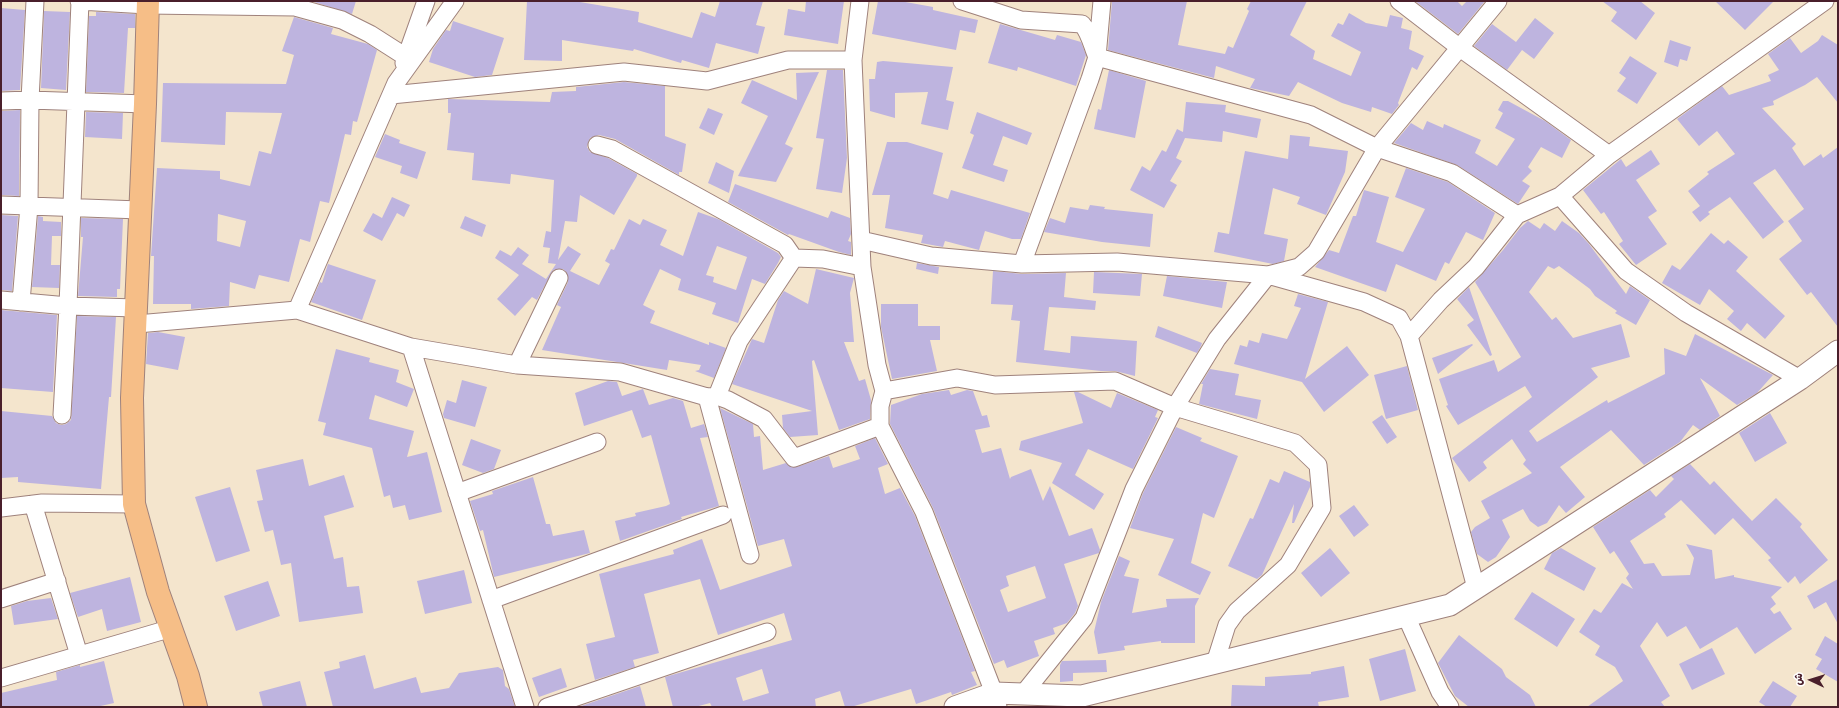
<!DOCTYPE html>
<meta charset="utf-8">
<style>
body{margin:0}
#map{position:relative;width:1839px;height:708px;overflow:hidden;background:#f4e5cd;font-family:"Balsamiq Sans","Playpen Sans Arabic",sans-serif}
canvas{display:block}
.frame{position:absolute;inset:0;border:2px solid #4a1f2b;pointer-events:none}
.north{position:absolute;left:1791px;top:660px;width:40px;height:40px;-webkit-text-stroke:3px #fff;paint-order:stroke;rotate:274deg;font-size:11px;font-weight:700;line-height:16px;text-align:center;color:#4a1f2b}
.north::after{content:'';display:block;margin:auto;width:14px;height:18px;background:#4a1f2b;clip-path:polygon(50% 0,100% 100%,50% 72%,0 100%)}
</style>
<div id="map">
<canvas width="1839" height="708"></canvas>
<div class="frame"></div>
<div class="north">ش</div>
</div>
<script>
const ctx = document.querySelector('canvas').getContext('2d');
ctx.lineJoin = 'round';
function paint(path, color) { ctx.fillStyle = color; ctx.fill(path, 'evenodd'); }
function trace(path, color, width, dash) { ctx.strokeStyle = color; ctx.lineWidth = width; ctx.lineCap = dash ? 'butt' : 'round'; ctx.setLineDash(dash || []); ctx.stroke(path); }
paint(new Path2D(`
 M311,1H356L352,14Z
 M527,1H574L639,12L638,22L692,38L701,12L715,17L720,1H763L756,25L765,27L758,54L716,43L709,68L682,60L681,63L634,49L633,51L562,40V61L524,60Z
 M806,1H844L838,44L784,35L788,9L805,12Z
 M878,1H900L933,7V10L978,20L975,33L960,30L956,50L872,34Z
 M1112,1H1187L1178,45L1225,54L1228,46L1233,48L1249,11L1247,9L1251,1H1307L1290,35L1315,51L1313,59L1351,76L1361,52L1331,36L1338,23L1343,25L1349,13L1366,23L1387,27L1390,15L1403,18L1401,28L1412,31L1409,49L1424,56L1417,70L1412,67L1398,103L1399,105L1392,114L1372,107L1371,112L1342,103L1298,82L1289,96L1250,88L1255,79L1216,66L1214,78L1108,50Z
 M1415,1H1457L1462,6L1467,1H1485L1458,34Z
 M1602,1H1640L1655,13L1636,40L1611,21L1617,12Z
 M1715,1H1774L1745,30Z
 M1,8L25,10L20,90L1,91Z
 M44,11L70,12L66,90L41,88Z
 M96,12L135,14V28H128L124,93L86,92L89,16H96Z
 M294,17L333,28L331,34L368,44L377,50L357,122L353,121L351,135L345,134L329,203L320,201L310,242L300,239L289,282L259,275L255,289L230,282L229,306L191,309V304H153L154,256H151L157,168L220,171V179L250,186L259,151L271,154L282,113L226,112L225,145L161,142L163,83L286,84L294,55L282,51ZM218,214L246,221L240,247L217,241Z
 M1535,18L1554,33L1534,59L1522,50L1507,70L1474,46L1492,24L1516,42Z
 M453,21L504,38L492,75L475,77L429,62L433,49L446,30L450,31Z
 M1000,24L1055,40L1057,35L1081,42L1086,55L1076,86L1018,67L1017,71L988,63Z
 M1822,35L1838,45V103L1817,77L1805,85L1773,101L1774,105L1762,108L1796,144L1792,148L1804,166L1821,154L1823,158L1838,147V327L1811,292L1807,295L1779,259L1802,241L1788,221L1804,209L1775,169L1753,183L1784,222L1763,239L1730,197L1708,212L1710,214L1700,222L1692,212L1700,206L1688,191L1709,174L1707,172L1735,154L1717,131L1699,146L1677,119L1722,86L1729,95L1771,81L1768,75L1779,70L1768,54L1790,38L1801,53L1818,41Z
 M1670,40L1691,47L1687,61L1680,59L1678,67L1664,62Z
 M1630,56L1657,73L1637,104L1617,91L1626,78L1619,73Z
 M883,61L953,67L946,100L954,102L948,130L921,124L928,92L895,93V118L870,111L869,79H875L877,62Z
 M827,70H843L847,158L842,193L816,189L824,139L816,138Z
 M1109,70L1146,81L1135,138L1094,129L1098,109L1101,110Z
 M819,72L785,144L793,148L776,182L738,176L768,116L741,103L752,80L797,100L796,73Z
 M624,82L665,86V136L686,144L682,172H679V175L615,139L599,135L590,138L587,147L590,152L608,158L637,174V176L614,215L580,195L577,222L565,221L558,260L568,246L581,254L570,271L599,285L610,264L605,261L611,249L614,250L629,219L640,225L643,219L667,230L660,245L683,256L698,212L718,219L778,253L781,257L778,263L765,284L752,279L738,323L712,314L716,303L678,290L681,279L660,269L643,305L655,311L650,323L709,345V342L726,348L714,378L695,371L699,370L701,365L669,360L667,370L542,350L561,307L557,305L568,282L567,273L563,269L553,270L537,300L532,297L515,316L497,299L519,275L495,258L500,250L511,256L518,247L529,255L522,264L546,279L556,264L548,263L550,248L543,247L546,231L551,232L554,180L511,174L510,184L472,180L474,153L447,150L451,113H448V99L550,102L552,92L576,91V87ZM717,246L747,257L736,290L713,282L714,277L706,275Z
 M1503,101H1508L1545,121L1571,140L1562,158L1541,147L1528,167L1532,171L1522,181L1530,186L1518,204L1457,165L1394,143L1411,123L1423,130L1427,121L1443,128L1444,124L1481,140L1475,153L1497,166L1515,139L1495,128L1503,113L1498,110Z
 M1186,102L1226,105L1225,112L1261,119L1257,138L1223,131L1222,142L1185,138L1176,158L1182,161L1170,181L1177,185L1164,208L1130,190L1142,166L1150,171L1162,150L1166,152L1177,129L1183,132Z
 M708,108L723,114L714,135L699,128Z
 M20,110L19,196L1,195V111Z
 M86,112L123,113L122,139L85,137Z
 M977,112L1032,133L1027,145L1003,136L993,165L1008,170L1004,182L962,168L974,135L970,133Z
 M385,134L400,140L399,143L426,152L417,179L400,173L402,166L375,157Z
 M1290,135L1310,137L1309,146L1348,151L1345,172L1326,215L1297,204L1300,197L1273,188L1264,234L1288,239L1284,261L1273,264L1214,252L1218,232L1229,234L1245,151L1288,159Z
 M887,142H907L943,153L933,194L948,199L951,190L1030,213L1021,239H1012L985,231L979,250L945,241L943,247L921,243L923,235L885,228L890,195H872Z
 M1651,150L1660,164L1636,180L1657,211L1648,217L1667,244L1636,265L1619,244L1623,241L1604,212L1601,214L1583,190L1621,159L1626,167Z
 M716,162L734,171L729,193L708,183Z
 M1406,168L1448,182L1495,213L1483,240L1466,232L1449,264L1445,262L1436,281L1396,264L1386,292L1315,267L1329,250L1339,253L1353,216H1356L1364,190L1389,197L1376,242L1403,252L1425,209L1395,197Z
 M735,184L828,218L831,211L850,218L851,234L848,241L851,242V255L839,252L789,234L788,235L728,202Z
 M392,197L410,205L404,217L397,213L382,241L363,231L373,213L382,218Z
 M1090,205L1105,207L1104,209L1153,214L1150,247L1102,242L1044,232L1050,218L1065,223L1070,207L1088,210Z
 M1,215L18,216L12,291L1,290Z
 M38,216L43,217V221L61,222V236H52L51,265H60L59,288L32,287Z
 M465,216L486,225L482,237L460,228Z
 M81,218L123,219L120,289H117V297L78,296L83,237H81Z
 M1528,221L1540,229L1544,223L1555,231L1562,221L1579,233L1589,244L1626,294L1630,286L1650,300L1636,325L1615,313L1617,311L1595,296L1590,289L1559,266L1554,269L1548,266L1529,292L1552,320L1556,317L1573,338L1621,324L1630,357L1591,368L1598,377L1529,431L1537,442L1607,400L1608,403L1665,374L1664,348L1686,356L1695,334L1773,375L1757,393L1737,405L1700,378L1720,416L1700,430L1693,425L1680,442L1644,465L1611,430L1560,467L1585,497L1566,513L1559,505L1547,523L1538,527L1530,521L1523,509L1502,520L1510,537L1496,557L1488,562L1477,554L1471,532L1475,527L1490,518L1481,501L1532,473L1523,464L1526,460L1512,439L1483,462L1487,468L1469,482L1452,458L1532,397L1525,386L1458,425L1446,406L1448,405L1439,379L1494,360L1498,372L1521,357L1475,282L1503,250L1520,228Z
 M1711,233L1724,244L1728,240L1748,257L1736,271L1785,316L1765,339L1747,323L1741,331L1727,319L1734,311L1709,289L1700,305L1662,283L1672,265L1680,270Z
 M917,263L939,267L938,274L916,269Z
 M328,264L376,280L362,320L311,302L320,282L322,283Z
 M816,269L854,278L850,293L854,342H844L859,381L865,379L871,400L870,419L839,430L814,360L812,361L818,435L790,437L783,428L782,415L812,411L732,384L752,339L764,343L778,300L784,291L808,304Z
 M993,271L1022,274L1066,273L1064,297L1096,301L1095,310L1049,307L1044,350L1070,353L1071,336L1137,341L1135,376L1115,371H1101L1016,362L1020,321L1011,320L1013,305L991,304Z
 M1094,272L1142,274L1140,296L1093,293Z
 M1167,276L1227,282L1222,308L1163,296Z
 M1469,287L1492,355L1490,356L1467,325L1474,320L1457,299Z
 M1298,294L1328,302L1305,379L1347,346L1369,375L1324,412L1302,382L1234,364L1240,345L1247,347L1249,340L1259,343L1262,333L1287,339L1301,308L1294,306Z
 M881,304H918V326H940V340H930L937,371L892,379L881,327Z
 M1,310L57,315L53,392L1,388Z
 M77,316L116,317L111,397H109L101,489L18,482V477L1,478V411L52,416L56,423L61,425L66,424L71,420Z
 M1158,326L1202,343L1201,346L1197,353L1155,337Z
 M158,332L185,337L178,370L146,364L148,333Z
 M1472,344L1473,345L1438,374L1432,358Z
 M336,349L370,358L369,362L399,370L396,382L414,389L407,407L375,395L369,419L414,431L407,457L427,452L442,512L409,520L405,505L393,508L390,495L384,497L372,448L323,435L326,423L318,421Z
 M1407,366L1418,410L1386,419L1374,375Z
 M1210,369L1239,374L1235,395L1261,400L1257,419L1199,404L1203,384H1201Z
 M462,380L487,387L475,427L444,418L443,414L447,400L456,403Z
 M608,381L617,382L622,396L643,389L649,405L673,398L683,401L691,428L704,424L708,437L700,438L719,506L681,517L682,519L620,541L615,521L636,516L635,513L666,506L670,504L651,435L642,438L632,410L584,426L575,393Z
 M949,390L951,395L967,390L973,391L982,416L987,415L990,427L975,430L982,453L1001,448L1010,479L1011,477L1031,469L1043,501L1050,486L1069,536L1092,528L1100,550L1099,553L1064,564L1078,606L1075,613L1067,623L1053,628L1055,634L1034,641L1039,656L1007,668L1004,660L994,664L933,508L890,424L891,405L922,394ZM1035,566L1046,598L1008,612L1000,590L1009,586L1006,576Z
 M1074,392H1078L1111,408L1117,393L1158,410L1155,417L1158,418L1133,469L1088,449L1075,475L1104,494L1094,510L1052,483L1062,463L1019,450L1021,441L1083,423Z
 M720,408L753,424L754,437L760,436L763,470L786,463L791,467H797L829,456L833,468L860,459L855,446L875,438L888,464L878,468L885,494L900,488L915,516L975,671L971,672L977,685L952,695L951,692L916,704L911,689L851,707H845L840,691L815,699L816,707H712L710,703L695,707H673L665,677L792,640L784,613L718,635L700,579L644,594L659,653L633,660L635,667L595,680L586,644L615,637L599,574L674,554L673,550L702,539L720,590L792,566L784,539L758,546ZM762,669L769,693L743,701L736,678Z
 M1770,413L1787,443L1755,462L1739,433Z
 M1382,415L1397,437L1387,444L1372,422Z
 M1176,427L1202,438L1200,441L1238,456L1214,518L1203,513L1191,563L1211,572L1200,595L1158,575L1174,539L1130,528L1143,493Z
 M471,439L501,450L494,469L483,473L462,465Z
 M303,459L309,486L344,475L354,507L324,516L334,559L343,557L347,587L359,586L363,613L299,622L291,563L281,565L273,530L265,532L257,501L263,500L256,470Z
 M1690,464L1710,485L1714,481L1752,521L1776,498L1802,524L1800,527L1828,560L1800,584L1795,576L1788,583L1768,560L1771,558L1733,518L1715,535L1681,500L1664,514L1666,517L1630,541L1644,564L1654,563L1662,576L1690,575L1694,558L1686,544L1712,550L1715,579L1734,575V577L1782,587L1771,597L1776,604L1770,609L1774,614L1780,611L1792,629L1755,654L1737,627L1700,649L1686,626L1667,637L1657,622L1640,646L1670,696L1661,702L1665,707H1587L1623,681L1615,667L1595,655L1600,646L1579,632L1594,609L1601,613L1622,583L1633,589L1626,578L1629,574L1614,551L1610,554L1593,527L1650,490L1656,497L1674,479L1671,476Z
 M1284,471L1310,482V487L1294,523H1292L1294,504L1262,575L1257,579L1228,566L1250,518L1253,519L1270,479L1279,483Z
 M533,477L546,524H550L553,536L584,530L590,553L494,577L483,530L480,531L470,501L493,494L492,491Z
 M230,487L250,551L216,562L195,497Z
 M1354,505L1369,525L1354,537L1339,516Z
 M1330,548L1350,573L1321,597L1301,573Z
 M1561,548L1596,568L1584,591L1544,569L1552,553Z
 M1119,556L1130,561L1124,576L1139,579L1132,613L1167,607L1166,599L1199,598L1195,606V643H1161V641L1124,646L1125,650L1098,654L1094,632L1101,602Z
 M464,570L472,603L425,614L417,581Z
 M130,577L141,622L107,631L102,609L78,617L70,593Z
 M1838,579V624L1826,602L1814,609L1807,596Z
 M268,581L280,616L236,631L224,596Z
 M1532,592L1575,619L1557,647L1514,619Z
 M51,598L58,619L14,625L11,606L27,601Z
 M1459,635L1502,669L1506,677L1530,695L1536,707H1469L1455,696L1438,663Z
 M1825,636L1838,644V682L1816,669L1822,659L1815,655Z
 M1712,648L1725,674L1692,690L1679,664Z
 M1405,649L1416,691L1380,701L1369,659Z
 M365,655L374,689L416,677L421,693L449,688L459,673L498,667L503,670L505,686L509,689L515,707H333L324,672L340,668L339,662Z
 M1106,660L1107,672L1073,673V681L1060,682V665L1062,661Z
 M104,661L114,703L96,707H1V693L57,680L56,672L80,665V667Z
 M1344,666L1349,697L1318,702L1319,707H1231L1232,685L1265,686V677L1311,674V672Z
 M561,668L567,687L539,697L532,678Z
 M300,681L307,707H263L259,692Z
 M1773,681L1797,696L1790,707H1767L1759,702Z
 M640,686L646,707H578Z`), '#beb4df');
const minor = new Path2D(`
 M79,1L147,5L295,7L342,20L370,34L406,57
 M860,1L853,60L862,267L877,365L884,391L880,406V426L924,512L994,693L998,707
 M962,1L1021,20L1082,24C1090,33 1092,46 1097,57L1311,115L1377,148L1452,173L1517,215
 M1399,1L1460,48L1609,155
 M404,63L426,1
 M391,95L624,72L707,81L788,60H853
 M1,101L30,100L145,104
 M597,145L612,149L785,245L794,258
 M1560,196L1626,271L1686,313L1800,379
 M1,205L140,210
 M861,240L931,256L1022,264L1117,262L1268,275L1364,302L1399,318L1409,336L1476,588
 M1022,264L1090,79L1097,57L1102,1
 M1,300L68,306L136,308
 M21,302L29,206L30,100L35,1
 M297,310L411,347L525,707
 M137,324L297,310L396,83L455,1
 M1409,336L1441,300L1476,267L1517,215L1560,196L1609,155L1825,1
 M411,347L517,365L620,372L707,397L717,396L728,400L764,419L794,458L880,426
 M517,365L559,278
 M884,391L957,378L995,385L1115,381L1175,407L1295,443L1318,465L1322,508L1288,565L1237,611L1227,625L1215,663
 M717,396L739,341L794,258L823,259L862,267
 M707,397L750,555
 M62,415L68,306L80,1
 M457,493L597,442
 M33,504L79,655
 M1,508L42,503L134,504
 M1,599L57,581
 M491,600L723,515
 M1406,616L1440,692L1450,707
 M1,678L172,628
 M1023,694L1084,618L1134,489L1175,407L1217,339L1268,275L1299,267L1316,252L1377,148L1498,1
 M547,707L767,632`);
const tertiary = new Path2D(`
 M955,707L994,693L1082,696L1450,605L1800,379L1838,351`);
const primary = new Path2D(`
 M148,1L145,104L132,398L134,504L158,592L188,676L196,707`);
trace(minor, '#9f827c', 19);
trace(tertiary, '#9f827c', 23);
trace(primary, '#9f827c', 24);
trace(minor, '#fff', 17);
trace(tertiary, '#fff', 21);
trace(primary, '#f6be87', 22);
</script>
